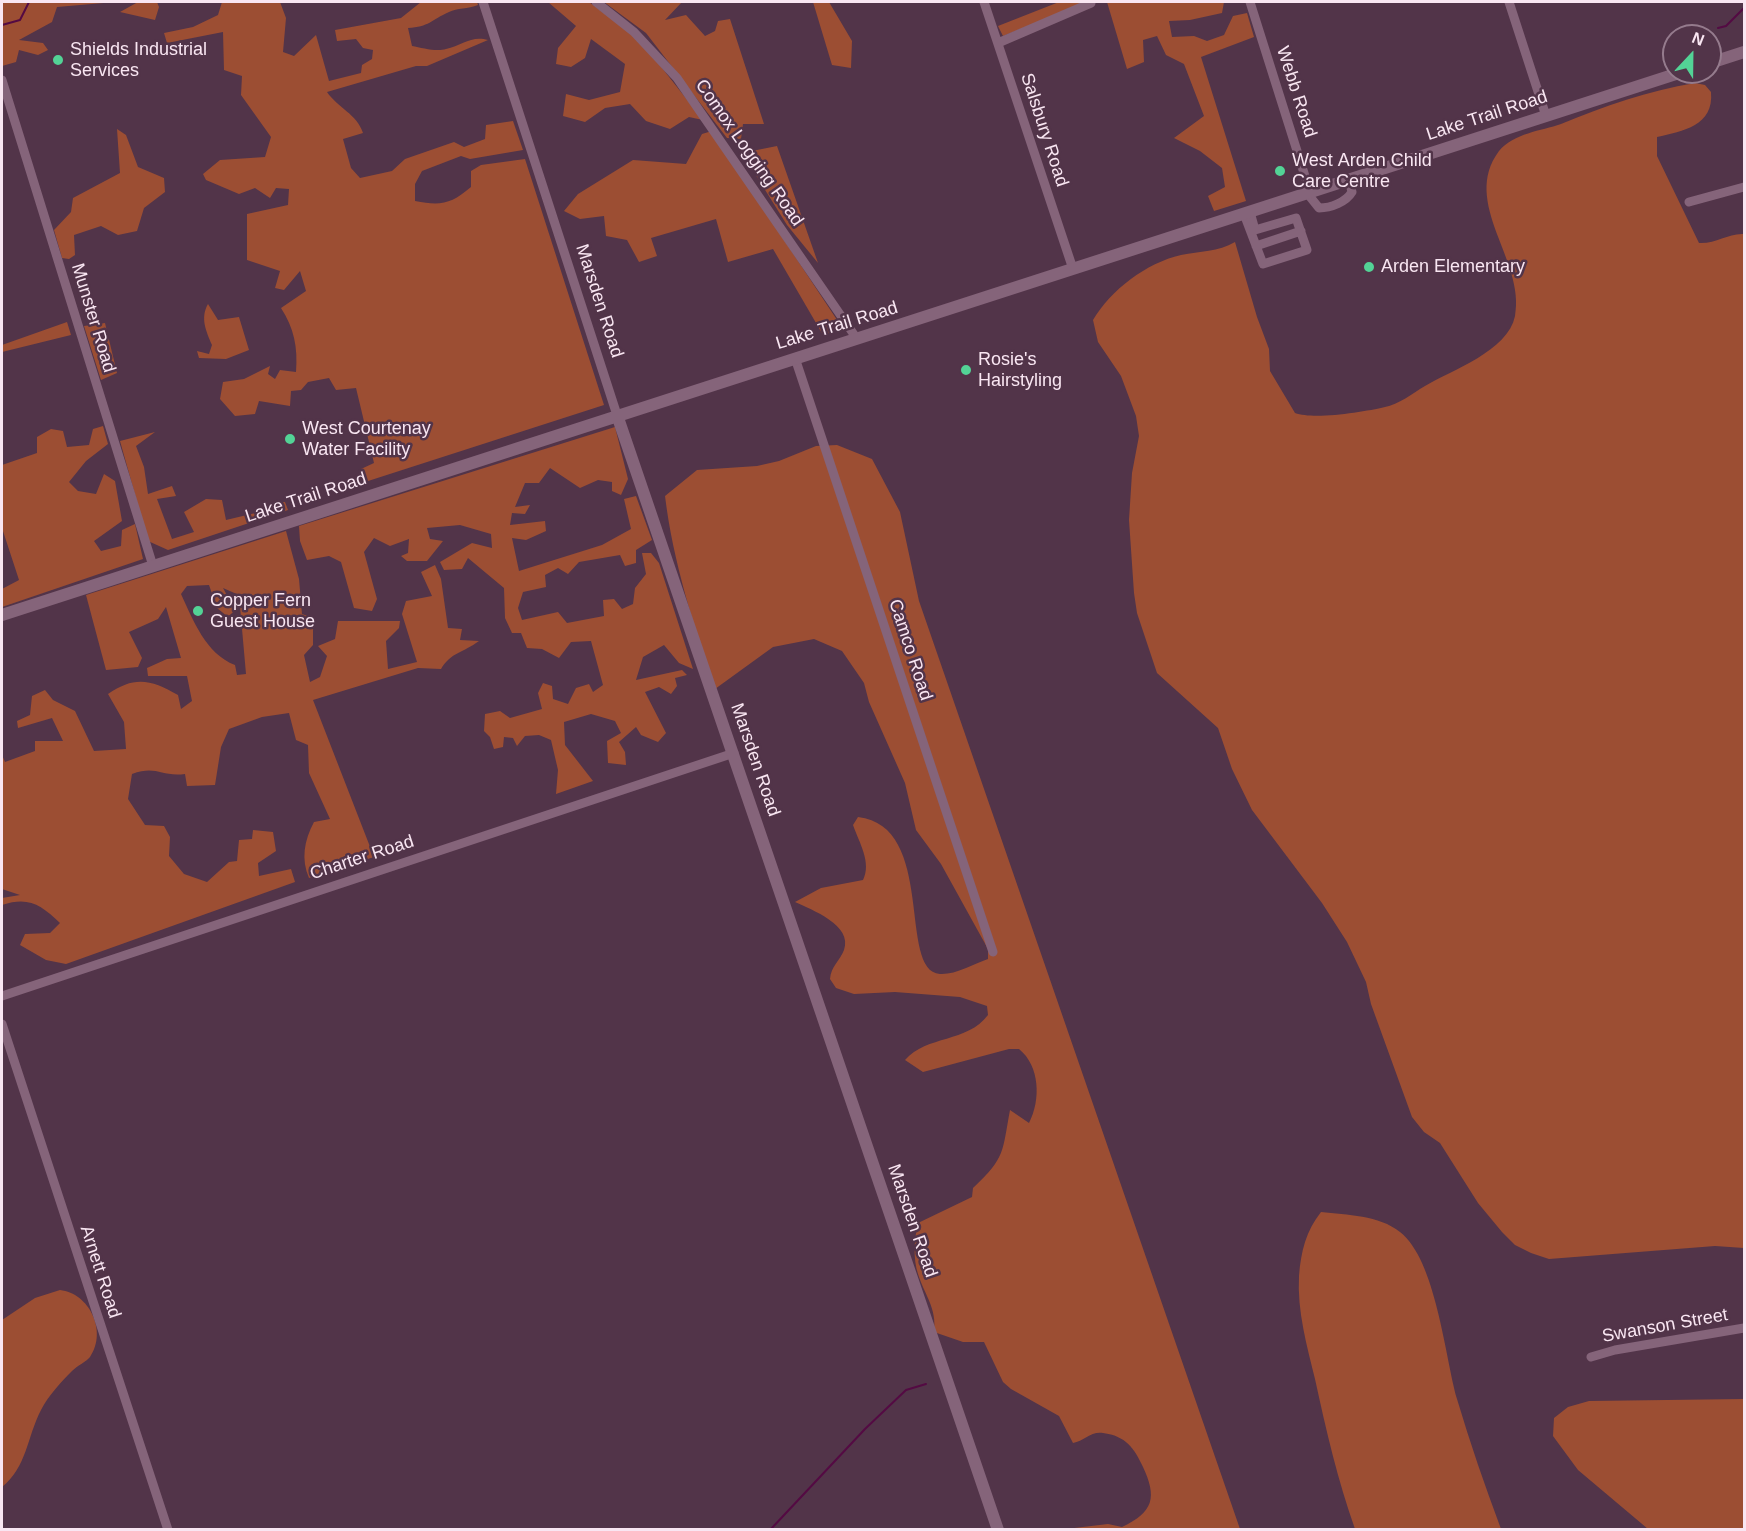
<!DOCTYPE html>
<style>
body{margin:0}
#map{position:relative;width:1746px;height:1531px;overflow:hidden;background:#523449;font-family:Arial,sans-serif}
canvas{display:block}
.frame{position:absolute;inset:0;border:3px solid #f9e6f2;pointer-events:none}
.north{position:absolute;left:1662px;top:24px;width:60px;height:60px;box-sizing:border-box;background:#523449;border:2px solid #957b8d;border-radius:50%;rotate:22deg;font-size:16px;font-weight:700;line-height:24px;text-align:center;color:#f9e6f2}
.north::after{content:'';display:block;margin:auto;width:21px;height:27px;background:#53d396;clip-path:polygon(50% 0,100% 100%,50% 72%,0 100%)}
</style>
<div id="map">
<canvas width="1746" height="1531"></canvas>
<div class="frame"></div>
<div class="north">N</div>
</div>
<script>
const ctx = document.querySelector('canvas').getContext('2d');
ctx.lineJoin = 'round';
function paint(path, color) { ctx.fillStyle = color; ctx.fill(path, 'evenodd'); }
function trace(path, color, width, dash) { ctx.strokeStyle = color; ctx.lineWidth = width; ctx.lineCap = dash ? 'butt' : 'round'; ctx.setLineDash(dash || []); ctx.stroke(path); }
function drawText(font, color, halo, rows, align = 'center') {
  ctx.font = font + ' Arial,sans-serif'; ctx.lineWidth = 5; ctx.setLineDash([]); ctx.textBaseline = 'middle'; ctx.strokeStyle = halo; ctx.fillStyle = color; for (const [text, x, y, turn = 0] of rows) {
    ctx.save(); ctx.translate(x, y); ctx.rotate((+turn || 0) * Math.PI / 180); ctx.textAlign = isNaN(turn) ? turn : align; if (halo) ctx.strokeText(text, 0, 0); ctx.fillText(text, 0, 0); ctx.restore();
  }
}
paint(new Path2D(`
 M2,2H115L57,7L52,22L19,40L43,43L48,50L38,55L19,50L16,62L2,66Z
 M138,2H157L159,7L155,20L120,12Z
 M222,2H280L286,18L283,52L294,56L316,35L329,81L361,73L362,65L372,59L373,50L363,48L356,39L337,41L335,30L401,18L421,2H477L478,5C468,9 457,8 449,12C431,20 429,27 408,28L412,46C422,48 437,52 446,49C462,45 472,35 488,40L427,66H416L327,92C338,108 357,114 363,133L343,139L351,168L360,178L392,171L405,159L454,142L464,147L485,139L486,125L513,121L523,150L470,159L461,156L422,171L415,184V201C441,206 451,204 471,187V171L481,165L525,159L604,405L365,482L361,469L374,463L356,388L336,390L329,378L308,382L301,390L291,391L290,406L259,401L255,414L235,416L220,399L223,382L244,379L270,366L268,374L275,379L280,370L296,372C298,347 294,328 281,308L306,291L300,271L284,290L275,288L280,271L247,260V214L288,205L289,189L276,188L270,198L255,188L239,194L206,180L203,174L220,160L265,157L271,137L241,95L242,76L224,70L223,32L167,43L164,33L193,27L218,15Z
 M548,2H589L640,40L703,120L689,117L670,129L646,121L630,104L605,108L585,122L563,116L566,94L589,100L620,92L625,64L591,39L585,58L571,67L556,64L558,48L576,26Z
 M604,2H692H682L665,20L686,15L705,36L715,31L718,21L730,19L764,124H743L741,139L727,138L646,33Z
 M813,2H829L852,41L851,68L832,65Z
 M1059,2H1089L1003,36L998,26Z
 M1107,2H1224L1222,13L1190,20L1169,21L1172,37L1194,36L1207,41L1224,35L1233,16L1247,13L1254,37L1201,57L1246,201L1214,211L1208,196L1225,187L1222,168L1200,151L1174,138L1204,116L1184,64L1166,55L1157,36L1143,40L1144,62L1127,69Z
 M1695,83L1705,85L1711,92C1714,126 1683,131 1657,137V156L1699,243C1716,244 1728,233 1744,234V1248L1715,1246L1549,1259L1531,1253L1515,1245L1502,1232L1478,1203L1440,1143L1424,1132L1412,1117L1371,1004L1366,982L1347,942L1322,903L1252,810L1232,769L1218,728L1157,673L1137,613L1134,593L1129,520L1132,473L1139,436L1136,416L1121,376L1098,342L1093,320C1111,290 1146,263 1181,255C1200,251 1218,252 1235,242L1257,317L1269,349L1270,371L1295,413C1314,420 1364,412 1385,407C1398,405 1413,393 1425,386C1452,370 1508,351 1515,316C1526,261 1460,203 1499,151C1514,133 1541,131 1561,124C1604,106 1648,91 1695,83Z
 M117,129L126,135L138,167L164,178L165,192L144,208L137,231L118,235L101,226L74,235L75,255L69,259L62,258L54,230L71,212L73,198L120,173Z
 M712,131L843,329L823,335L773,249L728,262L716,219L651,238L657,256L639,262L627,240L606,236L604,216L580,219L564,211L578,194L633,160L686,164L702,134Z
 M777,146L818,263L787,225L742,153Z
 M208,304L218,320L239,317L249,350L226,359L199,358L197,351L209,354L212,345C206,331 200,318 208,304Z
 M67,322L71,335L2,352V345Z
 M105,323L117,373L101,380L84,326Z
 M103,426L108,444L86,461L69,482L78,491L96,494L104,474L115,481L122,521L94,541L101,551L121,546L122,530L135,524L143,559L2,607V589L19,580L2,528V465L37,453V437L51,429L63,431L67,447L89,445L93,429Z
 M615,427L628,479L621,495L612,491V482L598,480L580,488L550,468L539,483H525L515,507L530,505L525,514L512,513L510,525L545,521L546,531L526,540L512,538L519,571L602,545L631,529L624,499L636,496L652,540L636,550V563L625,566L620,555L579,562L568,574L558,568L545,575L546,587L523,592L518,608L522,620L558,612L567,623L604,616L603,600L614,599L622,609L633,604L635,588L646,574L642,553H651L659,563L693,669L679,663L664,645L643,657L636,680L682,670L687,675L675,678L677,686L671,694L659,687L645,692L666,733L658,742L641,735L636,727L619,742L625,752L626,765L608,763L607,741L621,733L615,721L591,714L564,722L565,745L593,781L556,794L558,770L551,740L539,735L525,736L517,746L513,738L504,737L503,747L494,749L490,737L484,731L485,714L500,711L510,718L542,709L538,693L543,683L552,686L553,699L568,704L576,688L589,684L593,692L603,685L591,641L571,642L559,658L542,649L527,648L521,633H512L505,618L504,588L468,558L462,569L444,570L440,562L472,543L492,548L491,534L460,525L427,528L430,539L443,541L427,561H407L401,556L408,553L409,539L390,546L374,538L364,552L377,599L372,611L354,608L341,562L329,556L307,560L300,541L299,526Z
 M155,432L136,446L144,467L148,494L172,486L176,496L157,499L172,539L194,532L184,512L206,499L222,500L226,520L268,510L272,503L285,502L288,510L168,550L148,541L120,441Z
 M837,445L872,459L900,512L919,601L1240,1529H1066L1108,1524L1122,1527C1154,1512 1157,1497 1143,1467C1134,1448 1126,1436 1103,1433C1091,1431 1084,1441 1073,1443L1059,1416L1011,1389L1003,1382L984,1342H963L934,1332C937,1308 925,1296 918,1274C913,1258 914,1240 918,1223L972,1197L973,1188C1006,1157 1002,1152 1010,1110L1029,1123C1041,1100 1040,1066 1019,1049H1009L923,1072L905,1060C927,1035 967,1043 988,1015L987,1006L960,997L895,992L854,994L836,988L830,979C831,966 840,961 844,950C853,925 812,910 795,902L821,888L863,880C872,863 859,842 853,825L858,817C937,826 897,971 940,974C955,975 974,964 988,959V949L941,864L916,830L905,783L869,702L864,683L842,651L814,639L773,647L715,689C694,626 673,562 665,496L697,470L757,466L779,461L816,446Z
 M286,531L299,579L302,614L313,618V645L304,655L310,682L320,677L327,656L318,646L335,639L338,621H400L399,628L386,641L388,669L417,662L402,614L406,601L432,596L421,572L435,565L441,579L448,628L462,629L460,640L479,641C463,653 451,652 441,669L418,668L313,700L374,857L309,878C301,859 304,841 314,822L330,819L309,773L308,745L296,740L289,713L262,717L229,729L221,747L215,785L187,786L185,774C160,777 157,765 132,774L128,799L145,825L164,826L170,837L169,856L184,874L207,882L229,862L237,861L239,840L252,839L253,830L273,832L276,851L258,863L259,876L291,869L295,882L66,964L46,960L20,945L25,934L50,933L60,923C41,905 29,896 2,905V898L20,895L2,889V755L5,762L35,751V741H63L52,718L18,728L17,721L30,715L32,696L45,690L53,700L75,711L94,751L126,749L124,722L108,694C135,675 152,680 178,695L181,709L192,701L187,676H148L147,668L167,659L181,658L166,607L158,619L129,632L142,658L138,667L106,670L86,595ZM209,585L217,608L228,617L235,610L223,588L239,595L246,674L237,675L235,665C206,654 193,620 181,594L187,586Z
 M1321,1212C1347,1215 1379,1215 1400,1232C1436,1260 1445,1356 1457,1399C1470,1443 1485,1486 1501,1529H1355C1338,1481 1326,1430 1315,1379C1307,1346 1297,1311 1299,1276C1301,1251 1306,1231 1321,1212Z
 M60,1290C89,1293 108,1331 90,1357C86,1362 78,1365 72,1371C61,1382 48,1396 41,1410C27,1437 27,1467 2,1487V1320L35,1298Z
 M1744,1399V1529H1648L1578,1470L1553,1436L1554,1418L1568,1407L1589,1401Z`), '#9c4e33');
trace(new Path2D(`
 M2,25L20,20L29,2
 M1718,28L1726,26L1744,8
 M770,1530L865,1429L906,1390L926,1384`), '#540a43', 2);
trace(new Path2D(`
 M483,2L617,415
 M596,2L634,32L677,78L857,339
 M984,2L1073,269
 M1250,2L1310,192
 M1509,2L1546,116
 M998,43L1091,3
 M2,80L153,566
 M1307,193L1319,208C1331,208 1346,202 1352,192L1349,180
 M1689,202L1744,187
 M1244,214L1263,264L1307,250L1296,218L1255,230L1250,212
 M1256,246L1301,231
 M795,358L993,952
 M2,996L734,753
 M2,1024L168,1530
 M1591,1357L1615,1350L1744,1328`), '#85647a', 9);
trace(new Path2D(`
 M1710,63L1744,52
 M617,415L998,1530
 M2,615L1682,72`), '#85647a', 12);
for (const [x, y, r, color] of [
 [58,60,6,"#53d396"],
 [1280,171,6,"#53d396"],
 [1369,267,6,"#53d396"],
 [966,370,6,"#53d396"],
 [290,439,6,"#53d396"],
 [198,611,6,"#53d396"]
]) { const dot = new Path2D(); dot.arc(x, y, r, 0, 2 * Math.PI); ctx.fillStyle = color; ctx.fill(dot); trace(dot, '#523449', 2); }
drawText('18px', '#f9e6f2', '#523449', [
 ["Shields Industrial",70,50],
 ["Services",70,71],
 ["West Arden Child",1292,161],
 ["Care Centre",1292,182],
 ["Arden Elementary",1381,267],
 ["Rosie's",978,360],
 ["Hairstyling",978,381],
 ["West Courtenay",302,429],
 ["Water Facility",302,450],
 ["Copper Fern",210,601],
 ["Guest House",210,622]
], 'left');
drawText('18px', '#f9e6f2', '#523449', [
 ["Webb Road",1296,92,72],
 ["Lake Trail Road",1487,116,-18],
 ["Salsbury Road",1044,130,72],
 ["Comox Logging Road",749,153,55],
 ["Marsden Road",599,301,72],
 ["Munster Road",93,318,73],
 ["Lake Trail Road",837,326,-17],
 ["Lake Trail Road",306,498,-18],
 ["Camco Road",910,650,72],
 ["Marsden Road",755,760,71],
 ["Charter Road",362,858,-18],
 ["Marsden Road",912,1221,71],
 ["Arnett Road",100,1272,72],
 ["Swanson Street",1665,1326,-10]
]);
</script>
